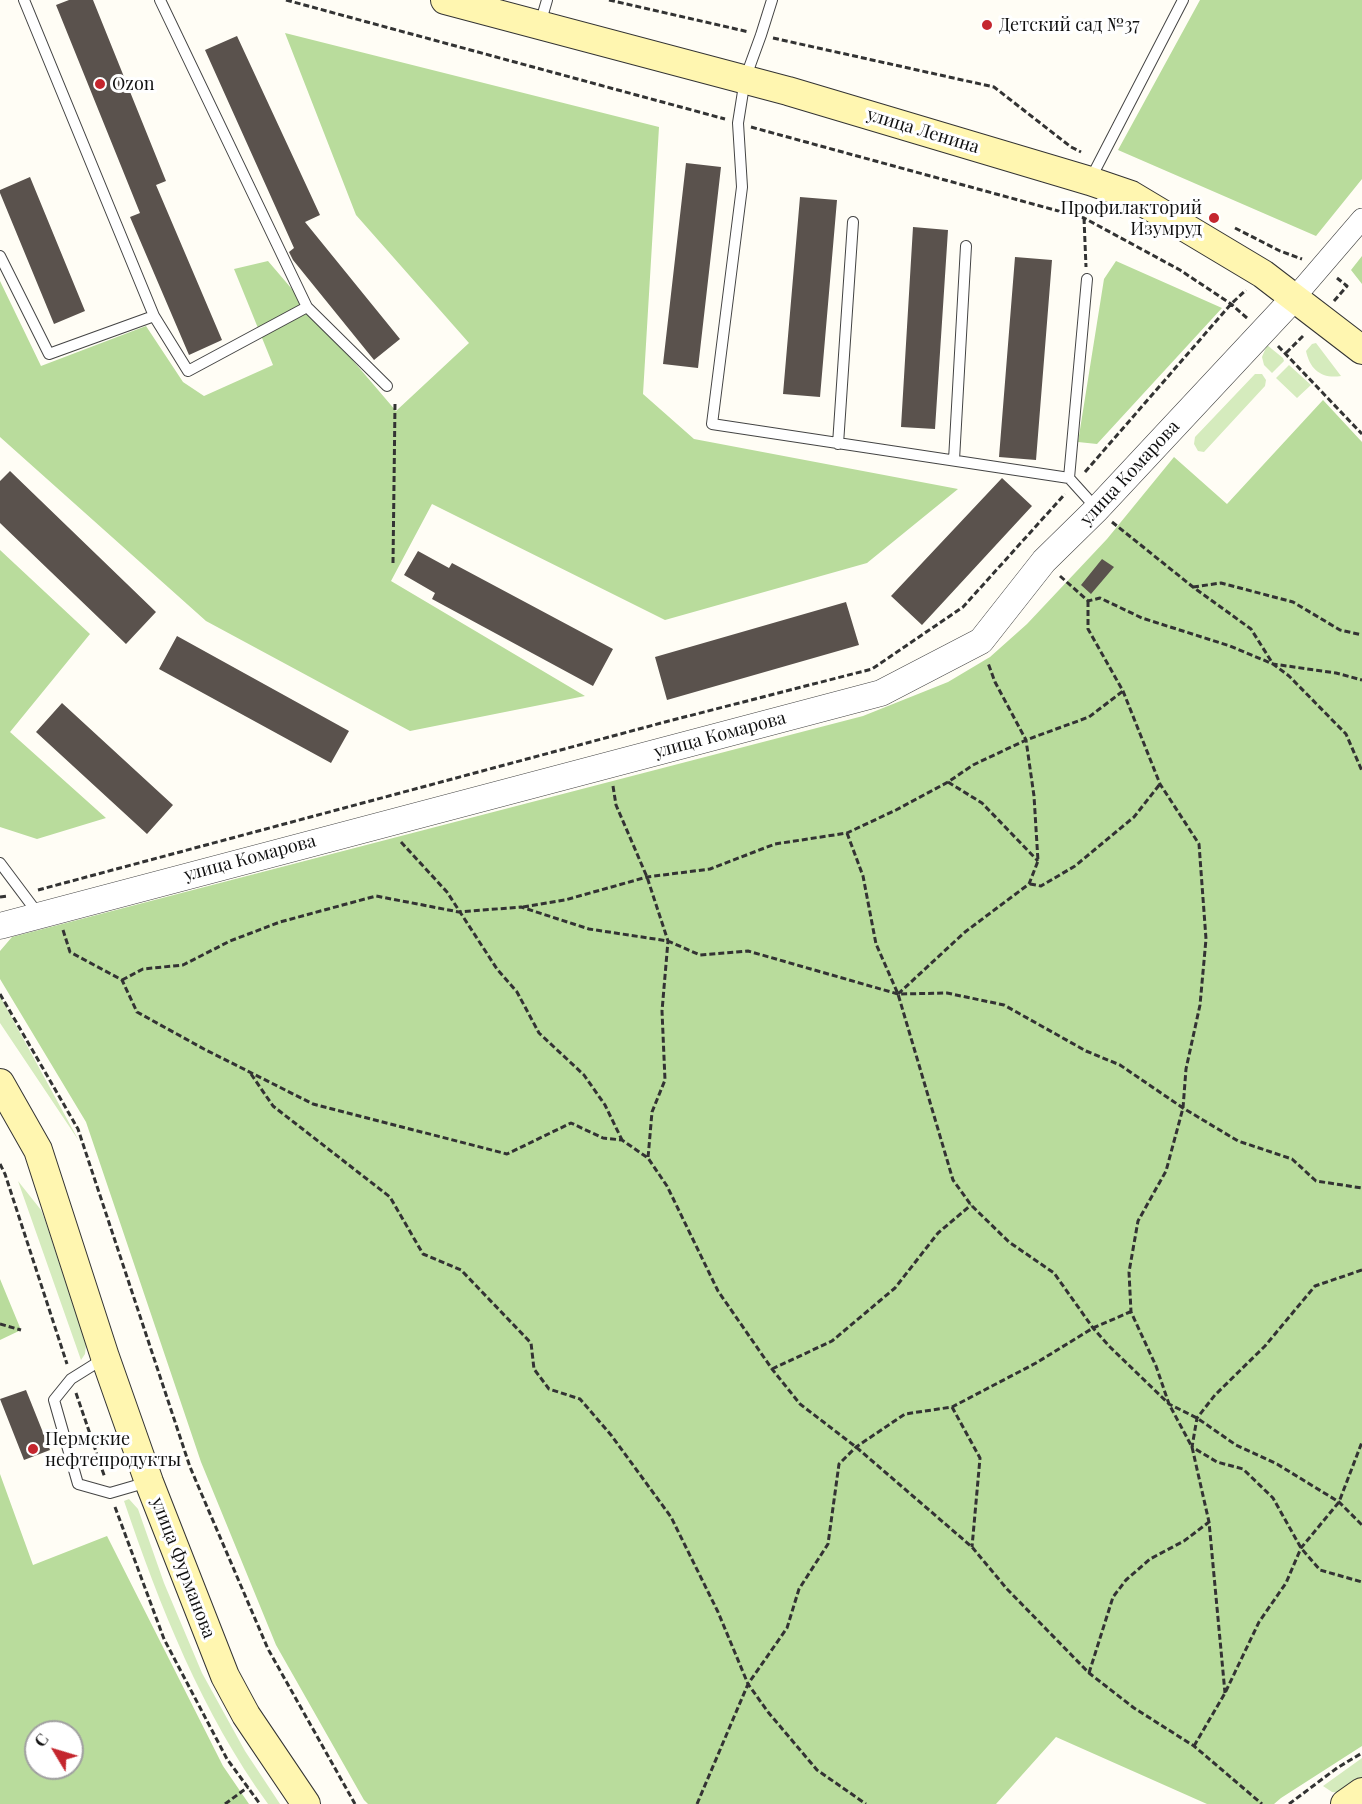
<!DOCTYPE html>
<meta charset="utf-8">
<style>
body{margin:0}
#map{position:relative;width:1362px;height:1804px;overflow:hidden;background:#fffdf5;font-family:"Playfair Display",serif}
canvas{display:block}
.north{position:absolute;left:24px;top:1720px;width:60px;height:60px;box-sizing:border-box;background:#fff;border:2px solid #a0a0a0;border-radius:50%;rotate:308deg;font-size:16px;font-weight:700;line-height:24px;text-align:center;color:#111}
.north::after{content:'';display:block;margin:auto;width:21px;height:27px;background:#c4262e;clip-path:polygon(50% 0,100% 100%,50% 72%,0 100%)}
</style>
<div id="map">
<canvas width="1362" height="1804"></canvas>
<div class="north">С</div>
</div>
<script>
const ctx = document.querySelector('canvas').getContext('2d');
ctx.lineJoin = 'round';
function paint(path, color) { ctx.fillStyle = color; ctx.fill(path, 'evenodd'); }
function trace(path, color, width, dash) { ctx.strokeStyle = color; ctx.lineWidth = width; ctx.lineCap = dash ? 'butt' : 'round'; ctx.setLineDash(dash || []); ctx.stroke(path); }
function drawText(font, color, halo, rows, align = 'center') {
  ctx.font = font + ' "Playfair Display",serif'; ctx.lineWidth = 6; ctx.setLineDash([]); ctx.textBaseline = 'middle'; ctx.strokeStyle = halo; ctx.fillStyle = color; for (const [text, x, y, turn = 0] of rows) {
    ctx.save(); ctx.translate(x, y); ctx.rotate((+turn || 0) * Math.PI / 180); ctx.textAlign = isNaN(turn) ? turn : align; if (halo) ctx.strokeText(text, 0, 0); ctx.fillText(text, 0, 0); ctx.restore();
  }
}
paint(new Path2D(`
 M1316,343L1341,376C1322,379 1310,370 1306,351L1312,344Z
 M1267,345L1283,358L1284,361L1272,373L1264,365L1262,357Z
 M1289,365L1311,385L1297,398L1276,378Z
 M1255,374H1262L1266,380L1265,386L1204,452L1198,451L1194,444L1195,437Z
 M0,996L79,1141L0,1023Z
 M18,1181L41,1210L45,1220L86,1345L85,1354L81,1360Z
 M129,1499L138,1509L164,1583L202,1673L245,1751L280,1804H268C202,1713 160,1607 124,1501Z
 M1362,1758V1779L1341,1793L1332,1792L1323,1786Z`), '#d5ebbd');
paint(new Path2D(`
 M1200,0H1362V179L1316,236L1118,150Z
 M285,33L659,127L643,394L694,439L958,489L867,563L665,620L432,504L391,581L585,696L410,731L206,621L0,437V281L41,366L146,326L183,382L204,396L273,365L234,269L268,261L396,411L469,343L356,215Z
 M1362,256V284L1351,270Z
 M1116,261L1222,308L1097,444L1078,442L1104,279Z
 M1323,400L1362,442V1746L1281,1798L1274,1804H1207L1056,1737L996,1804H368L364,1800L276,1645L201,1462L86,1122L0,979V951L12,937L863,716L948,682L990,657L1027,624L1107,539L1174,457L1227,504Z
 M0,550L90,634L10,732L106,818L37,839L0,827Z
 M0,1279L21,1330L0,1340Z
 M0,1474L33,1565L107,1536L223,1766L249,1804H0ZM36,1732H72V1768H36Z`), '#b9dc9c');
paint(new Path2D(`
 M69,0H93L166,181L156,185L222,340L189,355L130,217L140,213L56,5Z
 M237,36L320,215L305,222L400,339L374,360L293,260L289,252L294,248L205,50Z
 M686,163L721,167L698,368L663,364Z
 M30,177L85,311L54,324L0,193V190Z
 M800,197L837,200L820,397L783,394Z
 M913,227L948,230L935,429L901,427Z
 M1015,257L1052,260L1036,460L999,457Z
 M10,471L156,612L126,644L0,523V481Z
 M1002,478L1032,506L922,625L891,596Z
 M418,551L449,568L452,563L613,649L593,686L432,599L435,593L404,575Z
 M1102,559L1114,567L1091,594L1081,585Z
 M846,602L859,645L667,700L655,657Z
 M177,636L349,731L331,763L159,669Z
 M62,703L173,805L147,834L36,732Z
 M26,1390L50,1450L24,1460L0,1399Z`), '#5a524d');
const service = new Path2D(`
 M24,0L154,316
 M160,0L307,307
 M772,0L761,35L745,79L738,123L742,187L712,424L1069,478L1097,509
 M540,24L547,0
 M1090,180L1183,0
 M0,256L49,354L154,316L188,371L307,307L387,386
 M838,444L853,222
 M954,460L966,246
 M1069,478L1087,279
 M0,863L39,915
 M103,1359L71,1379L54,1400L78,1484L110,1493L148,1482`);
const minor = new Path2D(`
 M1295,297L1362,219`);
const tertiary = new Path2D(`
 M0,926L881,693L981,641L1044,561L1097,509L1295,297`);
const secondary = new Path2D(`
 M445,0L788,91L1090,181L1131,195L1263,274L1362,350
 M0,1083L38,1150L105,1357L149,1482L225,1676L246,1715L306,1804
 M1345,1804L1362,1792`);
trace(service, '#444', 12);
trace(minor, '#444', 22);
trace(tertiary, '#444', 27);
trace(secondary, '#333', 30);
trace(new Path2D(`
 M286,0L725,119
 M609,0L749,32
 M773,38L994,87L1071,147L1081,152
 M751,127L1084,218L1180,270L1231,304L1247,318
 M1084,218L1086,267
 M1235,228L1280,251L1302,259
 M1334,301L1347,286L1337,278
 M1278,346L1362,434
 M1286,353L1304,335
 M1085,472L1231,304L1246,290
 M1112,522L1193,587L1251,629L1273,664L1289,676L1346,734L1362,771
 M393,563L395,404
 M1060,576L1088,601L1100,598L1142,618L1230,646L1273,664L1336,673L1362,680
 M1193,587L1221,583L1293,602L1340,630L1362,635
 M1088,601V629L1123,691L1160,784L1199,844L1206,939L1200,1005L1186,1069L1183,1108L1166,1171L1138,1221L1129,1272L1131,1312L1156,1366L1169,1404L1192,1447L1209,1522L1225,1693
 M948,782L982,803L1038,861
 M613,786L616,805L647,877L668,941L662,1011L665,1080L652,1112L648,1158
 M847,833L863,876L876,944L898,994L953,1180L971,1205L1009,1242L1054,1273L1093,1328L1110,1347L1169,1404L1197,1418L1236,1445L1277,1464L1339,1502L1362,1525
 M401,842L447,892L497,969L517,992L539,1033L584,1075L605,1105L622,1140
 M1030,884L1041,886L1075,866L1134,817L1160,784
 M38,890L665,722L872,669L963,607L1065,494
 M0,897L8,896
 M523,907L565,900L647,877L710,869L775,844L847,833L896,810L948,782L973,765L1026,740L1089,717L1123,691
 M63,930L70,952L122,980L137,1012L204,1049L313,1104L507,1154L571,1123L603,1138L622,1140L648,1158L667,1186L718,1291L772,1369L800,1404L856,1447L972,1547L1007,1589L1089,1673L1134,1708L1194,1746L1262,1804
 M122,980L143,969L183,965L230,941L280,922L376,896L459,912L521,907L589,929L668,941L700,955L748,951L898,994L947,993L1004,1005L1086,1051L1120,1065L1183,1108L1238,1141L1292,1159L1316,1181L1362,1188
 M0,994L78,1129L190,1467L268,1649L355,1804
 M898,994L965,932L1029,884L1038,861L1034,796L1026,740L995,682L988,663
 M251,1074L273,1106L390,1197L423,1254L461,1270L531,1343L534,1369L549,1389L580,1399L611,1435L671,1517L718,1612L748,1684L768,1712L817,1770L866,1804
 M0,1164L5,1174L67,1364
 M1362,1270L1315,1286L1265,1346L1215,1395L1197,1418L1192,1447L1217,1462L1243,1469L1273,1498L1301,1548L1320,1570L1362,1582
 M0,1324L21,1330
 M772,1369L832,1341L895,1288L938,1233L971,1205
 M76,1393L105,1478
 M952,1407L980,1458L972,1547
 M115,1507L164,1639L227,1759L260,1804
 M1089,1673L1113,1597L1126,1580L1150,1559L1184,1541L1209,1522
 M1194,1746L1225,1693L1259,1622L1286,1583L1301,1548L1339,1502L1362,1442
 M225,1804L248,1787
 M697,1804L748,1684L787,1628L799,1589L828,1544L839,1464L856,1447L905,1414L952,1407L1036,1363L1093,1328L1130,1312
 M1289,1804L1337,1768L1362,1753`), '#333', 3, [6, 3]);
trace(service, '#fff', 10);
trace(minor, '#fff', 21);
trace(tertiary, '#fff', 26);
trace(secondary, '#fff6b0', 28);
for (const [x, y, r, color] of [
 [987,25,6,"#c4262e"],
 [100,84,6,"#c4262e"],
 [1214,218,6,"#c4262e"],
 [33,1449,6,"#c4262e"]
]) { const dot = new Path2D(); dot.arc(x, y, r, 0, 2 * Math.PI); ctx.fillStyle = color; ctx.fill(dot); trace(dot, '#fff', 2); }
drawText('18px', '#111', '#fff', [
 ["Детский сад №37",999,25],
 ["Ozon",112,84],
 ["Профилакторий",1202,208,"right"],
 ["Изумруд",1202,229,"right"],
 ["Пермские",45,1439],
 ["нефтепродукты",45,1460]
], 'left');
drawText('18px', '#111', '#fff', [
 ["улица Ленина",923,131,17],
 ["улица Комарова",1130,473,-47],
 ["улица Комарова",720,735,-15],
 ["улица Комарова",250,858,-15],
 ["улица Фурманова",183,1568,69]
]);
</script>
